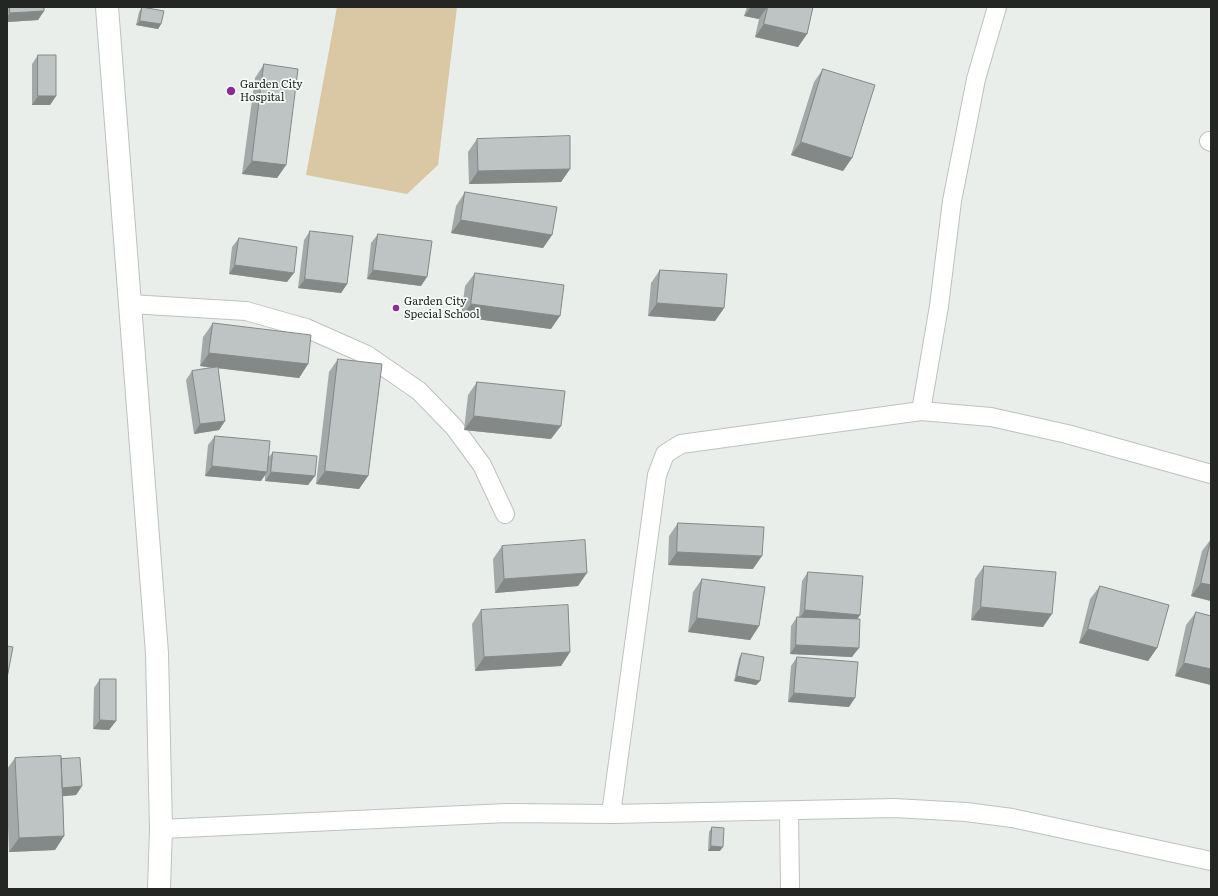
<!DOCTYPE html>
<style>
body{margin:0}
#map{position:relative;width:1218px;height:896px;overflow:hidden;background:#e9eeea;font-family:Literata,serif}
canvas{display:block}
.frame{position:absolute;inset:0;border:8px solid #242624;pointer-events:none}
</style>
<div id="map">
<canvas width="1218" height="896"></canvas>
<div class="frame"></div>
</div>
<script>
const ctx = document.querySelector('canvas').getContext('2d');
ctx.lineJoin = 'round';
function paint(path, color) { ctx.fillStyle = color; ctx.fill(path, 'evenodd'); }
function trace(path, color, width, dash) { ctx.strokeStyle = color; ctx.lineWidth = width; ctx.lineCap = dash ? 'butt' : 'round'; ctx.setLineDash(dash || []); ctx.stroke(path); }
function drawText(font, color, halo, rows, align = 'center') {
  ctx.font = font + ' Literata,serif'; ctx.lineWidth = 3.5; ctx.setLineDash([]); ctx.textBaseline = 'middle'; ctx.strokeStyle = halo; ctx.fillStyle = color; for (const [text, x, y, turn = 0] of rows) {
    ctx.save(); ctx.translate(x, y); ctx.rotate((+turn || 0) * Math.PI / 180); ctx.textAlign = isNaN(turn) ? turn : align; if (halo) ctx.strokeText(text, 0, 0); ctx.fillText(text, 0, 0); ctx.restore();
  }
}
paint(new Path2D(`
 M337,7H457L438,165L407,194L306,175Z`), '#d9c8a3');
const minor = new Path2D(`
 M1209,141L1211,142
 M130,304L246,311L306,328L367,355L419,391L454,427L482,465L505,514
 M921,411L939,306L952,201L976,79L997,7
 M789,812L790,889
 M611,814L657,475L665,454L681,444L921,411L991,417L1067,434L1211,474
 M161,829L507,813L611,814L894,808L966,812L1012,818L1211,861`);
const tertiary = new Path2D(`
 M107,7L157,653L161,829L159,889`);
trace(minor, '#bdc2be', 20);
trace(tertiary, '#bdc2be', 24);
trace(minor, '#fff', 18);
trace(tertiary, '#fff', 22);
paint(new Path2D(`
 M7,7H44V11L38,20L7,22Z
 M142,7L161,24L158,29L136,25L139,12Z
 M747,7H813L807,34L798,47L755,37L759,19L744,16Z
 M38,55L56,96L50,105H32V64Z
 M264,64L286,165L277,178L242,174L255,78Z
 M823,69L852,158L843,171L791,155L814,82Z
 M477,139L570,169L561,182L469,184L468,152Z
 M465,192L552,235L543,248L451,233L456,206Z
 M310,231L347,284L341,293L298,288L304,240Z
 M378,234L421,286L367,279L371,243Z
 M239,238L287,282L229,274L232,247Z
 M660,270L724,308L715,321L648,316L651,283Z
 M475,273L551,329L461,317L465,286Z
 M213,323L308,364L299,378L218,368L225,421L219,430L194,434L186,380L192,371L212,368L200,366L203,337Z
 M338,359L368,476L359,489L316,484L329,372Z
 M477,382L551,439L464,430L468,395Z
 M215,436L268,458L273,452L315,476L308,485L265,481V475L261,481L205,476L208,445Z
 M678,523L753,569L668,565L669,536Z
 M1211,539V601L1191,596L1202,551Z
 M502,546L578,586L495,593L493,559Z
 M984,566L1043,627L971,620L975,579Z
 M808,572L860,615L857,619L852,657L790,654L791,626L797,617H799L802,581Z
 M702,579L759,626L750,640L688,632L693,592Z
 M1100,586L1157,648L1148,661L1079,643L1090,599Z
 M481,610L570,652L561,666L475,671L472,624Z
 M1196,612L1211,616V685L1175,676L1186,625Z
 M742,653L760,681L756,685L734,681L739,658Z
 M797,657L849,707L788,702L791,666Z
 M100,679L116,721L109,730L93,729L94,688Z
 M15,758L61,759L82,786L76,795L63,796L64,836L55,850L9,852L7,802V769Z
 M712,827L720,851H708L709,832Z`), '#a3a9a8');
paint(new Path2D(`
 M751,7H767L759,19L744,16Z
 M44,11L38,20L7,22V17L10,13Z
 M140,21L161,24L158,29L136,25Z
 M764,24L807,34L798,47L755,37Z
 M38,96H56L50,105H32Z
 M801,142L852,158L843,171L791,155Z
 M252,161L286,165L277,178L242,174Z
 M570,169L561,182L469,184L478,171Z
 M461,220L552,235L543,248L451,233Z
 M235,265L294,273L287,282L229,274Z
 M373,270L427,277L421,286L367,279Z
 M305,279L347,284L341,293L298,288Z
 M657,303L724,308L715,321L648,316Z
 M471,304L560,316L551,329L461,317Z
 M209,353L308,364L299,378L200,366Z
 M474,416L561,426L551,439L464,430Z
 M225,421L219,430L194,434L200,424Z
 M212,466L267,472L261,481L205,476Z
 M325,471L368,476L359,489L316,484Z
 M271,472L315,476L308,485L265,481Z
 M677,552L762,556L753,569L668,565Z
 M587,573L578,586L495,593L504,579Z
 M1201,583L1211,585V601L1191,596Z
 M981,607L1052,614L1043,627L971,620Z
 M805,610L860,615L854,624L799,619Z
 M697,618L759,626L750,640L688,632Z
 M1088,629L1157,648L1148,661L1079,643Z
 M796,645L859,648L852,657L790,654Z
 M570,652L561,666L475,671L484,657Z
 M1184,663L1211,669V685L1175,676Z
 M737,676L760,681L756,685L734,681Z
 M794,693L855,698L849,707L788,702Z
 M100,720L116,721L109,730L93,729Z
 M82,786L76,795L56,797L62,788Z
 M64,836L55,850L9,852L19,838Z
 M711,846L723,847L720,851H708Z`), '#848988');
const building = new Path2D(`
 M10,7H44V11L10,13Z
 M142,7L164,11L161,24L140,21Z
 M768,7H813L807,34L764,24Z
 M38,55H56V96H38Z
 M264,64L298,69L286,165L252,161Z
 M823,69L875,85L852,158L801,142Z
 M570,136V169L478,171L477,139Z
 M465,192L557,207L552,235L461,220Z
 M310,231L353,236L347,284L305,279Z
 M378,234L432,241L427,277L373,270Z
 M239,238L297,247L294,273L235,265Z
 M660,270L727,274L724,308L657,303Z
 M475,273L564,285L560,316L471,304Z
 M213,323L311,335L308,364L209,353Z
 M338,359L382,364L368,476L325,471Z
 M218,367L225,421L200,424L192,371Z
 M477,382L565,391L561,426L474,416Z
 M215,436L270,441L267,472L212,466Z
 M273,452L317,456L315,476L271,472Z
 M678,523L764,527L762,556L677,552Z
 M1211,539V585L1201,583Z
 M585,540L587,573L504,579L502,546Z
 M984,566L1056,572L1052,614L981,607Z
 M808,572L863,576L860,615L805,610Z
 M702,579L765,587L759,626L697,618Z
 M1100,586L1169,605L1157,648L1088,629Z
 M568,605L570,652L484,657L481,610Z
 M1196,612L1211,616V669L1184,663Z
 M797,617L860,619L859,648L796,645Z
 M7,646L13,647L7,678Z
 M742,653L764,657L760,681L737,676Z
 M797,657L858,662L855,698L794,693Z
 M100,679H116V721L100,720Z
 M61,756L64,836L19,838L15,758Z
 M80,758L82,786L62,788L61,759Z
 M712,827L724,828L723,847L711,846Z`);
paint(building, '#bdc4c3');
trace(building, '#848988', 1);
for (const [x, y, r, color] of [
 [231,91,5,"#8b2c95"],
 [396,308,4,"#8b2c95"]
]) { const dot = new Path2D(); dot.arc(x, y, r, 0, 2 * Math.PI); ctx.fillStyle = color; ctx.fill(dot); trace(dot, '#f6fcf8', 1.5); }
drawText('11px', '#242624', '#f6fcf8', [
 ["Garden City",240,85],
 ["Hospital",240,98],
 ["Garden City",404,302],
 ["Special School",404,315]
], 'left');
</script>
